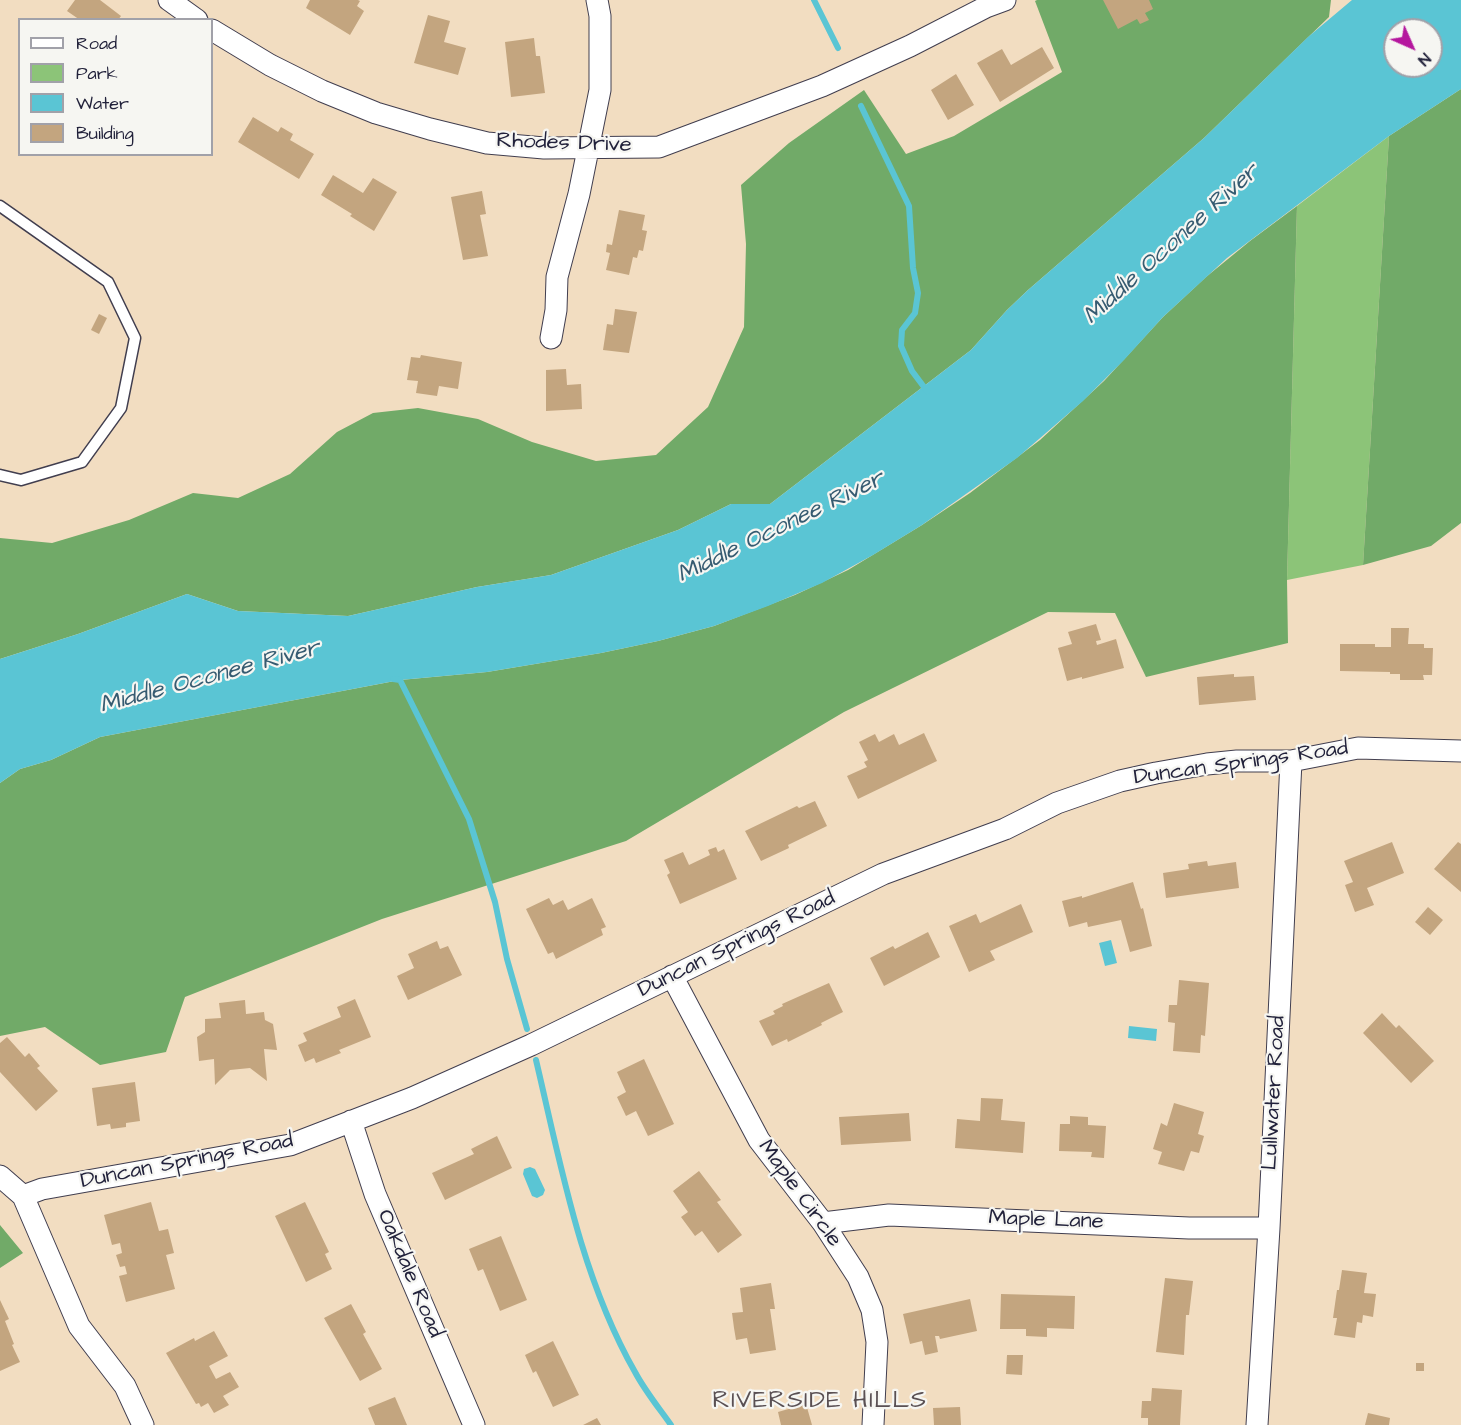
<!DOCTYPE html>
<style>
body{margin:0}
#map{position:relative;width:1461px;height:1425px;overflow:hidden;background:#f2ddc1;font-family:"Architects Daughter",sans-serif}
canvas{display:block}
.legend{position:absolute;left:18px;top:18px;width:195px;height:138px;box-sizing:border-box;background:#f6f6f2;border:2px solid #a1a1a9;margin:0;padding:8px 10px;list-style:none;font-size:18px;color:#22223b}
.legend li{display:flex;align-items:center;gap:12px;height:30px}
.legend b{width:30px;border:2px solid #a1a1a9}
.north{position:absolute;left:1383px;top:18px;width:60px;height:60px;box-sizing:border-box;background:#f6f6f2;border:2px solid #a1a1a9;border-radius:50%;rotate:135deg;font-size:16px;font-weight:700;line-height:24px;text-align:center;color:#22223b}
.north::after{content:'';display:block;margin:auto;width:21px;height:27px;background:#b5179e;clip-path:polygon(50% 0,100% 100%,50% 72%,0 100%)}
</style>
<div id="map">
<canvas width="1461" height="1425"></canvas>
<ul class="legend">
<li><b style="height:8px;background:#fff"></b>Road</li>
<li><b style="height:16px;background:#8cc478"></b>Park</li>
<li><b style="height:16px;background:#5ac5d4"></b>Water</li>
<li><b style="height:16px;background:#c3a57f"></b>Building</li>
</ul>
<div class="north">N</div>
</div>
<script>
const ctx = document.querySelector('canvas').getContext('2d');
ctx.lineJoin = 'round';
function paint(path, color) { ctx.fillStyle = color; ctx.fill(path, 'evenodd'); }
function trace(path, color, width, dash) { ctx.strokeStyle = color; ctx.lineWidth = width; ctx.lineCap = dash ? 'butt' : 'round'; ctx.setLineDash(dash || []); ctx.stroke(path); }
function drawText(font, color, halo, rows, align = 'center') {
  ctx.font = font + ' "Architects Daughter",sans-serif'; ctx.lineWidth = 4.5; ctx.setLineDash([]); ctx.textBaseline = 'middle'; ctx.strokeStyle = halo; ctx.fillStyle = color; for (const [text, x, y, turn = 0] of rows) {
    ctx.save(); ctx.translate(x, y); ctx.rotate((+turn || 0) * Math.PI / 180); ctx.textAlign = isNaN(turn) ? turn : align; if (halo) ctx.strokeText(text, 0, 0); ctx.fillText(text, 0, 0); ctx.restore();
  }
}
paint(new Path2D(`
 M1389,136L1363,565L1287,580L1297,206Z`), '#8cc478');
paint(new Path2D(`
 M1037,0H1331L1329,17L1204,138L1028,290L1007,310L971,350L770,504H731L678,530L551,575L477,587L348,616L238,611L187,594L78,634L0,659V538L52,543L129,520L193,493L238,498L290,474L337,432L373,413L418,408L478,419L532,442L596,461L656,455L708,407L744,327L746,244L741,185L789,143L864,90L906,154L954,136L1062,72L1035,1Z
 M1461,89V523L1431,546L1363,565L1389,136Z
 M1297,206L1287,580L1288,643L1146,677L1115,613L1048,612L844,712L626,841L382,919L185,997L166,1052L100,1065L45,1027L0,1036V783L20,769L51,760L100,737L400,680L487,672L601,653L658,641L714,626L795,595L848,570L922,525L970,493L1040,440L1104,381L1163,317L1206,277L1250,241Z
 M0,1225L23,1253L0,1268Z`), '#71aa68');
paint(new Path2D(`
 M1352,0H1461V89L1389,136L1227,258L1163,317L1124,360L1083,401L1017,458L922,525L873,555L822,583L768,606L714,626L658,641L601,653L487,672L400,680L100,737L51,760L20,769L0,783V659L78,634L187,594L238,611L348,616L477,587L551,575L678,530L731,504H770L971,350L1007,310L1028,290L1204,138L1308,37ZM1395,30H1431V66H1395Z
 M1111,940L1117,963L1105,966L1099,943Z
 M1129,1026L1157,1029L1156,1041L1128,1038Z
 M530,1167L535,1169L545,1190L543,1195L537,1198L532,1196L523,1174L524,1169Z`), '#5ac5d4');
trace(new Path2D(`
 M814,0L838,48
 M861,106L909,206L913,268L918,293L915,313L902,330L901,346L912,371L927,391
 M393,679L400,680L469,819L495,902L507,959L527,1029
 M536,1060C561,1166 581,1277 635,1372C645,1391 659,1408 671,1425`), '#5ac5d4', 6);
paint(new Path2D(`
 M75,0H100L121,16L118,20H80L67,11Z
 M310,0H358L360,1L357,6L364,11L350,35L306,8Z
 M1103,0H1149L1153,9L1145,13L1149,20L1140,24L1137,19L1118,29Z
 M428,15L450,21L444,42L466,48L458,75L414,63Z
 M534,38L536,56H540L545,93L511,97L505,42Z
 M1042,47L1054,68L1000,102L977,63L1002,49L1011,65Z
 M956,74L974,105L948,120L931,90Z
 M253,117L278,132L281,127L293,134L290,140L314,154L299,179L238,142Z
 M333,175L363,193L373,178L397,192L374,231L350,216L352,214L321,195Z
 M482,191L486,214L480,215L488,256L463,260L451,197Z
 M619,210L645,215L642,230L647,231L643,251L639,250L637,258L633,257L629,275L606,270L610,253L606,252L607,244L612,245Z
 M615,309L637,312L629,353L603,350L607,324L613,325Z
 M99,314L107,318L99,334L91,330Z
 M421,355L462,362L458,389L439,386L437,396L416,393L418,381L407,380L411,357L420,358Z
 M566,369L567,385L581,384L582,409L546,411V370Z
 M1096,624L1101,640L1096,641L1097,645L1116,639L1124,668L1082,679V677L1067,681L1058,648L1072,644L1068,632Z
 M1391,628H1409L1408,644H1424V648H1433L1432,675H1423L1424,680H1400V674H1390V672L1340,671V644H1375V647H1391Z
 M1234,674V677L1254,676L1256,700L1199,705L1197,677Z
 M924,733L937,761L858,799L847,776L867,767L864,762L868,760L859,742L875,734L879,742L894,734L899,745Z
 M815,801L827,826L788,845L789,848L761,861L745,831L797,806L799,808Z
 M1392,842L1404,873L1367,888L1374,905L1355,912L1345,885L1353,882L1344,861Z
 M1458,842L1461,844V892L1434,869Z
 M716,847L718,852L724,849L737,879L680,904L667,875L670,873L664,860L683,852L689,865L710,855L708,850Z
 M1207,861L1208,866L1236,862L1239,888L1166,898L1163,873L1189,869L1188,864Z
 M1133,882L1141,909L1143,908L1152,946L1130,952L1121,920L1088,927L1087,922L1069,927L1062,901L1082,896V898Z
 M549,898L553,905L563,900L568,910L592,898L606,927L601,929L603,935L556,959L553,952L548,954L526,909Z
 M1021,904L1033,932L990,951L995,960L969,972L949,926L976,914L980,923Z
 M1428,907L1443,920L1430,935L1415,922Z
 M928,932L940,957L884,986L870,958L893,946L895,949Z
 M437,941L440,949L448,946L462,975L408,1000L397,976L414,968L408,954Z
 M1179,980L1209,983L1205,1036L1201,1035L1200,1053L1173,1051L1175,1023L1168,1022L1169,1005H1177Z
 M829,983L843,1012L821,1023L822,1025L788,1042L787,1039L772,1046L759,1021L775,1014L773,1011L783,1006L782,1004Z
 M355,999L371,1037L339,1050L341,1053L316,1063L314,1058L305,1062L298,1045L307,1041L303,1033L341,1017L337,1007Z
 M245,1000L246,1014L264,1012L265,1020L273,1024L277,1050L264,1049L267,1081L250,1068L230,1070L215,1085L214,1059L199,1061L197,1037L205,1032V1019L221,1018L219,1003Z
 M1382,1013L1396,1028L1399,1025L1434,1061L1411,1083L1363,1033Z
 M7,1037L25,1057L29,1053L40,1066L37,1068L58,1091L36,1111L0,1072V1043Z
 M644,1059L674,1124L648,1136L636,1111L626,1116L617,1097L626,1092L617,1072Z
 M135,1082L140,1121L126,1123V1127L111,1129L110,1124L97,1126L92,1088Z
 M981,1098L1003,1099L1001,1120L1025,1122L1023,1153L955,1148L957,1119L980,1121Z
 M1174,1103L1204,1112L1198,1134L1204,1136L1199,1153L1191,1151L1184,1171L1158,1164L1162,1152L1153,1149L1161,1123L1167,1126Z
 M909,1113L911,1141L841,1145L839,1117Z
 M1070,1116L1088,1117V1125L1106,1126L1104,1158L1091,1157L1092,1152L1059,1151L1060,1124H1070Z
 M497,1136L512,1168L445,1200L432,1173L474,1154L471,1149Z
 M699,1171L721,1200L717,1202L742,1235L718,1253L702,1231L695,1236L681,1217L688,1212L673,1191Z
 M151,1202L159,1231L168,1229L174,1253L166,1255L175,1289L126,1302L119,1276L127,1274L125,1266L120,1267L116,1255L122,1253L120,1243L112,1245L104,1215Z
 M305,1202L329,1252L325,1254L332,1269L306,1282L275,1216Z
 M501,1236L527,1300L500,1311L483,1269L478,1271L469,1249Z
 M1342,1270L1367,1273L1364,1293L1376,1294L1373,1317L1363,1315L1362,1323L1357,1322L1355,1338L1334,1335L1337,1318H1333L1337,1290H1339Z
 M1165,1278L1193,1281L1189,1315H1186L1184,1355L1156,1352Z
 M771,1283L775,1309H770L776,1350L750,1354L747,1338L736,1340L734,1328L732,1313L743,1312L740,1288Z
 M1001,1294L1075,1296L1074,1329L1047,1328V1337L1026,1336V1329H1000Z
 M970,1299L977,1331L940,1339L939,1336H935L938,1352L925,1355L922,1341L910,1344L903,1314Z
 M0,1300L9,1319L5,1321L14,1344L12,1345L20,1362L0,1371Z
 M351,1304L366,1332L363,1334L382,1369L360,1381L324,1318Z
 M214,1331L228,1356L209,1366L216,1379L230,1372L239,1387L223,1396L229,1405L214,1413L208,1403L201,1407L199,1403L196,1404L166,1353L194,1338L195,1341Z
 M553,1341L579,1395L553,1407L536,1371L533,1373L525,1355Z
 M1007,1355H1023L1022,1375L1006,1374Z
 M1416,1363H1424V1371H1416Z
 M1152,1388L1182,1390L1180,1425H1148V1418H1141L1142,1401H1151Z
 M395,1397L407,1425H375L368,1408Z
 M806,1404L812,1425H781L778,1412Z
 M960,1407L961,1425H934L933,1408Z
 M1368,1413L1390,1418L1389,1425H1365Z
 M597,1418L601,1425H583Z`), '#c3a57f');
const service = new Path2D(`
 M0,206L108,282L135,338L121,408L82,462L21,480L0,475`);
const minor = new Path2D(`
 M169,0L197,20
 M212,30L270,65L322,91L376,113L430,129L487,143L544,148L659,147L822,86L910,46L986,7L1005,0
 M551,338L556,310L557,277L579,194L600,90V16L597,0
 M672,976L759,1140L823,1223L858,1277L872,1310L877,1342L873,1425
 M351,1121L375,1194L474,1425
 M0,1176L23,1196L79,1326L125,1386L143,1425
 M23,1196L42,1189L290,1145L412,1098L531,1045L883,874L1005,829L1057,803L1120,781L1156,773L1207,764L1237,761H1291L1358,748L1461,751
 M823,1223L889,1215L1189,1228H1269
 M1257,1425L1269,1228L1291,761`);
trace(service, '#413e4f', 13);
trace(minor, '#413e4f', 23);
trace(service, '#fff', 10);
trace(minor, '#fff', 21);
drawText('22px', '#22223b', '#f6f6f2', [
 ["Rhodes Drive",564,144,2],
 ["Duncan Springs Road",1241,764,-8],
 ["Duncan Springs Road",737,945,-26],
 ["Lullwater Road",1275,1093,-87],
 ["Duncan Springs Road",187,1162,-11],
 ["Maple Circle",799,1194,54],
 ["Maple Lane",1046,1221,2],
 ["Oakdale Road",409,1274,67]
]);
drawText('italic 24px', '#365b71', '#f6f6f2', [
 ["Middle Oconee River",1172,245,-42],
 ["Middle Oconee River",781,528,-26],
 ["Middle Oconee River",210,678,-15]
]);
ctx.letterSpacing = '1.5px';
drawText('24px', '#5a5053', '#f6f6f2', [
 ["RIVERSIDE HILLS",820,1402]
]);
ctx.letterSpacing = '0px';
</script>
